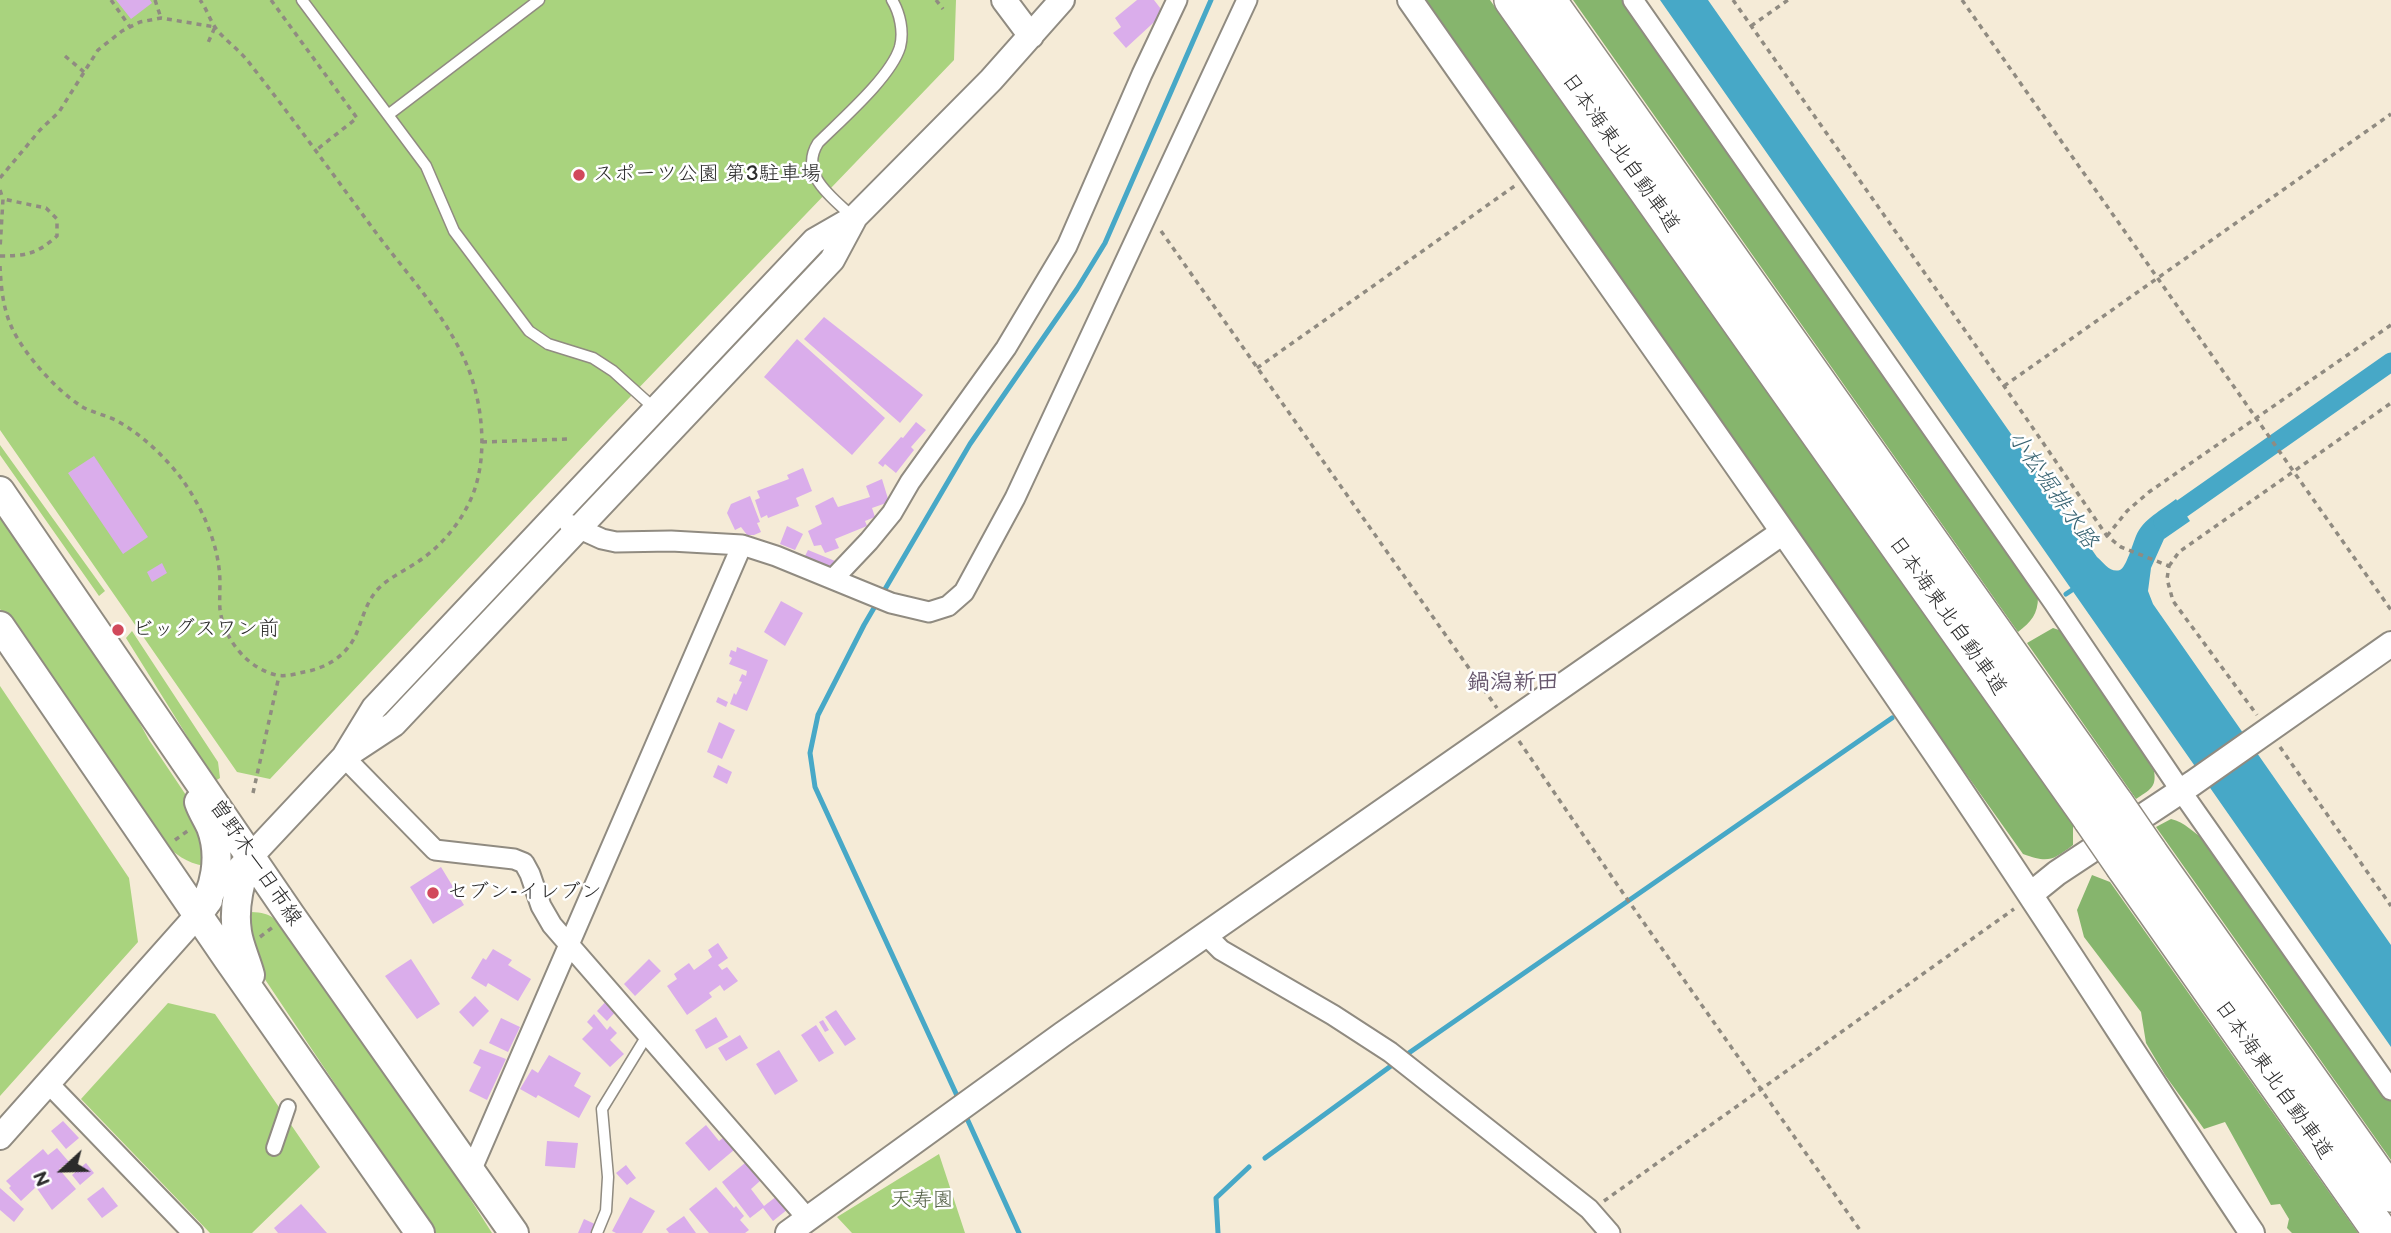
<!DOCTYPE html>
<meta charset="utf-8">
<style>
body{margin:0}
#map{position:relative;width:2391px;height:1233px;overflow:hidden;background:#f5ebd7;font-family:"Balsamiq Sans",sans-serif}
canvas{display:block}
.north{position:absolute;left:28px;top:1135px;width:70px;height:70px;-webkit-text-stroke:5px #fff;paint-order:stroke;rotate:248deg;font-size:19px;font-weight:700;line-height:28px;text-align:center;color:#2b2b2b}
.north::after{content:'';display:block;margin:auto;width:24px;height:32px;background:#2b2b2b;clip-path:polygon(50% 0,100% 100%,50% 72%,0 100%)}
</style>
<div id="map">
<canvas width="2391" height="1233"></canvas>
<div class="north">N</div>
</div>
<script>
const ctx = document.querySelector('canvas').getContext('2d');
ctx.lineJoin = 'round';
function paint(path, color) { ctx.fillStyle = color; ctx.fill(path, 'evenodd'); }
function trace(path, color, width, dash) { ctx.strokeStyle = color; ctx.lineWidth = width; ctx.lineCap = dash ? 'butt' : 'round'; ctx.setLineDash(dash || []); ctx.stroke(path); }
function drawText(font, color, halo, rows, align = 'center') {
  ctx.font = font + ' "Balsamiq Sans","Klee One",sans-serif'; ctx.lineWidth = 5; ctx.setLineDash([]); ctx.textBaseline = 'middle'; ctx.strokeStyle = halo; ctx.fillStyle = color; for (const [text, x, y, turn = 0] of rows) {
    ctx.save(); ctx.translate(x, y); ctx.rotate((+turn || 0) * Math.PI / 180); ctx.textAlign = isNaN(turn) ? turn : align; if (halo) ctx.strokeText(text, 0, 0); ctx.fillText(text, 0, 0); ctx.restore();
  }
}
paint(new Path2D(`
 M0,0H956L954,60L608,420L270,779L237,772L0,430Z
 M0,445L105,591L99,596L0,455Z
 M0,507L109,667L149,740L196,810L204,866C187,863 175,854 162,842L0,609Z
 M132,631L218,762L220,778L215,781L126,638Z
 M0,686L129,878L138,942L0,1096Z
 M247,912C271,912 274,917 290,935L429,1134L492,1233H435L256,966Z
 M168,1003L215,1014L320,1167L252,1233H210L81,1099Z
 M939,1154L965,1233H852L837,1217Z`), '#a9d37e');
paint(new Path2D(`
 M1417,0H1490L2073,825V845C2052,861 2048,863 2023,854Z
 M1573,0H1624L2038,597C2038,614 2031,622 2018,632Z
 M2053,628L2065,632L2154,771C2157,788 2149,790 2136,799L2027,643Z
 M2171,819C2185,822 2193,833 2206,840L2391,1101V1160L2156,827Z
 M2092,875L2110,882L2358,1233H2292L2287,1228L2289,1219L2280,1204L2271,1205L2225,1122L2204,1129L2165,1075L2146,1043L2141,1012L2084,937L2077,910Z`), '#86b56d');
paint(new Path2D(`
 M1660,0H1708L2097,557C2104,563 2110,573 2120,570C2126,568 2133,543 2136,536C2143,519 2162,510 2176,499L2190,521L2164,539L2151,568L2148,591L2153,604L2391,945V1047Z`), '#47a8c7');
trace(new Path2D(`
 M2066,594L2075,588
 M1403,1057L1892,718
 M959,1100L815,787L810,753L818,715L864,625L970,444L1077,289L1105,243L1211,0
 M964,1112L1019,1233
 M1265,1158L1395,1063
 M1218,1233L1216,1198L1249,1167`), '#47a8c7', 5);
trace(new Path2D(`
 M2163,522L2391,362`), '#47a8c7', 19);
paint(new Path2D(`
 M116,0H150L152,3L131,19Z
 M1137,0H1154L1164,13L1126,48L1113,33L1121,27L1115,18Z
 M824,317L923,395L900,423L804,339Z
 M797,339L885,418L852,455L764,377Z
 M916,422L926,430L911,447L914,450L896,473L885,464L883,467L878,463L901,437L903,438Z
 M94,456L148,537L123,554L68,473Z
 M803,468L812,491L796,498L799,506L768,518L767,515L761,518L755,500L760,498L757,491L789,479L787,475Z
 M882,479L889,502L872,508L875,517L865,521L867,526L835,539L839,548L825,553L821,545L814,546L808,531L822,524L815,506L833,497L838,507L870,497L866,486Z
 M750,496L760,522L757,523L761,532L754,535H747L741,527L735,530L727,513L731,504Z
 M787,526L803,534L795,550L780,544Z
 M808,550L835,561L831,568L805,556Z
 M162,563L167,573L152,582L147,572Z
 M781,601L803,613L785,646L764,632Z
 M737,647L768,660L747,711L730,704L734,693L736,695L742,682L739,681L742,674L746,676L747,671L729,664L732,658L729,656L731,650L736,652Z
 M718,697L728,702L726,707L716,702Z
 M719,722L735,730L722,759L707,752Z
 M718,765L732,772L727,784L713,777Z
 M441,867L464,905L433,924L410,887Z
 M718,943L728,958L718,965L722,970L727,967L738,981L724,991L720,985L709,993L712,997L687,1015L667,986L677,979L674,974L689,963L694,970L712,957L708,950Z
 M493,949L512,960L508,965L531,979L518,1001L488,983L486,987L471,978L483,958L486,960Z
 M411,959L440,1004L417,1019L385,976Z
 M649,959L661,971L635,996L624,984Z
 M475,996L489,1011L473,1027L459,1012Z
 M609,998L619,1008L607,1021L597,1011Z
 M836,1010L856,1039L845,1046L825,1017Z
 M594,1014L607,1030L610,1026L617,1033L610,1040L624,1054L610,1067L582,1039L593,1028L587,1022Z
 M716,1017L728,1037L706,1049L695,1030Z
 M501,1018L520,1027L508,1052L489,1043Z
 M823,1020L829,1030L825,1032L819,1022Z
 M816,1025L834,1053L819,1062L801,1035Z
 M740,1035L748,1048L726,1061L718,1048Z
 M480,1049L506,1059L487,1100L469,1091L481,1067L473,1063Z
 M779,1050L798,1081L775,1095L756,1064Z
 M549,1055L581,1073L574,1086L591,1096L579,1118L538,1095L536,1098L520,1089L532,1069L538,1073Z
 M63,1121L79,1138L66,1149L51,1131Z
 M706,1125L719,1141L723,1138L734,1150L709,1171L685,1143Z
 M547,1141L578,1143L575,1168L545,1166Z
 M57,1148L69,1162L59,1169L76,1189L52,1210L36,1187L21,1201L9,1188L11,1186L6,1181L43,1149L48,1155Z
 M86,1163L94,1173L80,1185L72,1175Z
 M745,1163L760,1181L751,1189L764,1206L777,1196L788,1209L773,1221L763,1208L750,1218L722,1182Z
 M626,1165L636,1178L627,1185L616,1173Z
 M103,1187L118,1206L102,1218L87,1199Z
 M716,1187L734,1208L736,1206L744,1216L740,1220L749,1230L745,1233H709L689,1209Z
 M0,1188L24,1209L14,1222L0,1210Z
 M630,1197L655,1211L642,1233H616L612,1231Z
 M301,1204L327,1233H278L274,1228Z
 M684,1216L696,1233H669L666,1229Z
 M584,1219L597,1225L593,1233H578Z`), '#daadeb');
const service = new Path2D(`
 M302,0L388,115
 M539,0L388,115L426,166L454,231L529,331L548,344L593,358L613,371L654,408
 M854,218C833,198 798,175 818,143C841,120 891,77 900,47C904,32 900,13 892,0
 M597,1233L606,1211L608,1177L602,1109L648,1034`);
const pedestrian = new Path2D(`
 M274,1148L288,1107`);
const minor = new Path2D(`
 M1633,0L2054,603L2181,791L2391,1090
 M569,524L602,539L616,542L671,541L742,545L776,556L891,603L929,612L948,606L964,592L1015,498L1247,0
 M833,579L869,541L892,513L910,482L1006,348L1067,246L1142,74L1177,0
 M344,757L435,850L514,859L524,863L530,874L541,906L552,925L808,1219
 M1205,934L1221,950L1333,1015L1390,1052L1589,1209L1610,1233
 M48,1083L193,1233
 M471,1171L742,545`);
const tertiary = new Path2D(`
 M1004,0L1031,36
 M1410,0C1579,242 1751,482 1917,726C2032,893 2140,1065 2252,1233
 M350,753L394,724L832,260L854,219
 M237,871L344,757L374,708L814,241L854,218L991,80L1062,0
 M2031,894L2057,873L2193,783L2391,644
 M0,1137L210,901
 M788,1233L1063,1034L1783,532`);
const secondary = new Path2D(`
 M0,491L291,916L514,1233
 M0,626L228,959L420,1233
 M198,915C216,890 222,856 211,827C207,818 202,811 199,802
 M250,975C246,960 239,946 237,932C233,907 240,878 250,856`);
const motorway = new Path2D(`
 M1512,0L2091,819
 M1548,0L2116,804
 M2149,852L2391,1194
 M2124,867L2381,1233`);
trace(service, '#908b81', 13);
trace(pedestrian, '#908b81', 18);
trace(minor, '#908b81', 23);
trace(tertiary, '#908b81', 28);
trace(secondary, '#908b81', 32);
trace(motorway, '#908b81', 38);
trace(new Path2D(`
 M111,0L130,27
 M155,0L161,18
 M271,0L357,118L315,151
 M936,0L943,9
 M1733,0L2004,386L2107,536L2121,547L2169,566L2167,579L2173,601L2257,715
 M1962,0L2391,610
 M1751,26L1788,0
 M65,56L84,72
 M0,178L40,130L59,112L98,50L122,31L140,22L161,18L215,27L207,45
 M0,190L3,199L0,249
 M1161,231L1497,708
 M0,256C26,256 37,254 57,236V219L46,208L3,199
 M0,266C1,287 3,309 12,328C24,354 56,390 81,406C92,413 107,415 119,422C142,435 165,457 181,478C200,504 215,536 219,568C221,582 219,596 220,610C224,639 247,668 276,675C285,677 295,674 304,672C327,668 348,655 357,632C363,617 367,600 379,588C390,577 406,570 419,561C440,547 458,526 469,503C488,465 484,412 470,373C451,321 410,278 377,234C334,176 292,117 247,60C238,49 226,41 217,30C210,21 207,9 200,0
 M1257,368L1516,185
 M2004,386L2391,114
 M482,442L569,439
 M2107,536L2127,511L2149,492L2391,325
 M2169,566L2179,552L2391,403
 M1519,741L1625,896L1862,1233
 M2280,747L2391,906
 M253,793L279,676
 M175,840L189,830
 M260,937L273,927
 M1604,1201L2014,909`), '#908b81', 3.5, [5, 5]);
trace(service, '#fff', 10);
trace(pedestrian, '#fff', 14);
trace(minor, '#fff', 19);
trace(tertiary, '#fff', 24);
trace(secondary, '#fff', 28);
trace(motorway, '#fff', 35);
const motorwayBridge = new Path2D(`
 M2116,804L2149,852
 M2091,819L2124,867`);
trace(motorwayBridge, '#908b81', 38, []);
trace(motorwayBridge, '#fff', 35);
for (const [x, y, r, color] of [
 [579,175,7,"#d1495b"],
 [118,630,7,"#d1495b"],
 [433,893,7,"#d1495b"]
]) { const dot = new Path2D(); dot.arc(x, y, r, 0, 2 * Math.PI); ctx.fillStyle = color; ctx.fill(dot); trace(dot, '#fff', 2.5); }
drawText('21px', '#2b2b2b', '#fff', [
 ["日本海東北自動車道",1620,153,55],
 ["日本海東北自動車道",1947,616,55],
 ["曽野木一日市線",255,863,56],
 ["日本海東北自動車道",2273,1080,55]
]);
drawText('21px', '#2b2b2b', '#fff', [
 ["スポーツ公園 第3駐車場",593,175],
 ["ビッグスワン前",132,630],
 ["セブン-イレブン",447,893]
], 'left');
drawText('21px', '#515d44', '#fff', [
 ["天寿園",922,1201]
]);
drawText('italic 23px', '#386371', '#fff', [
 ["小松堀排水路",2052,490,55]
]);
drawText('bold 23px', '#68586e', '#fff', [
 ["鍋潟新田",1513,683]
]);
</script>
